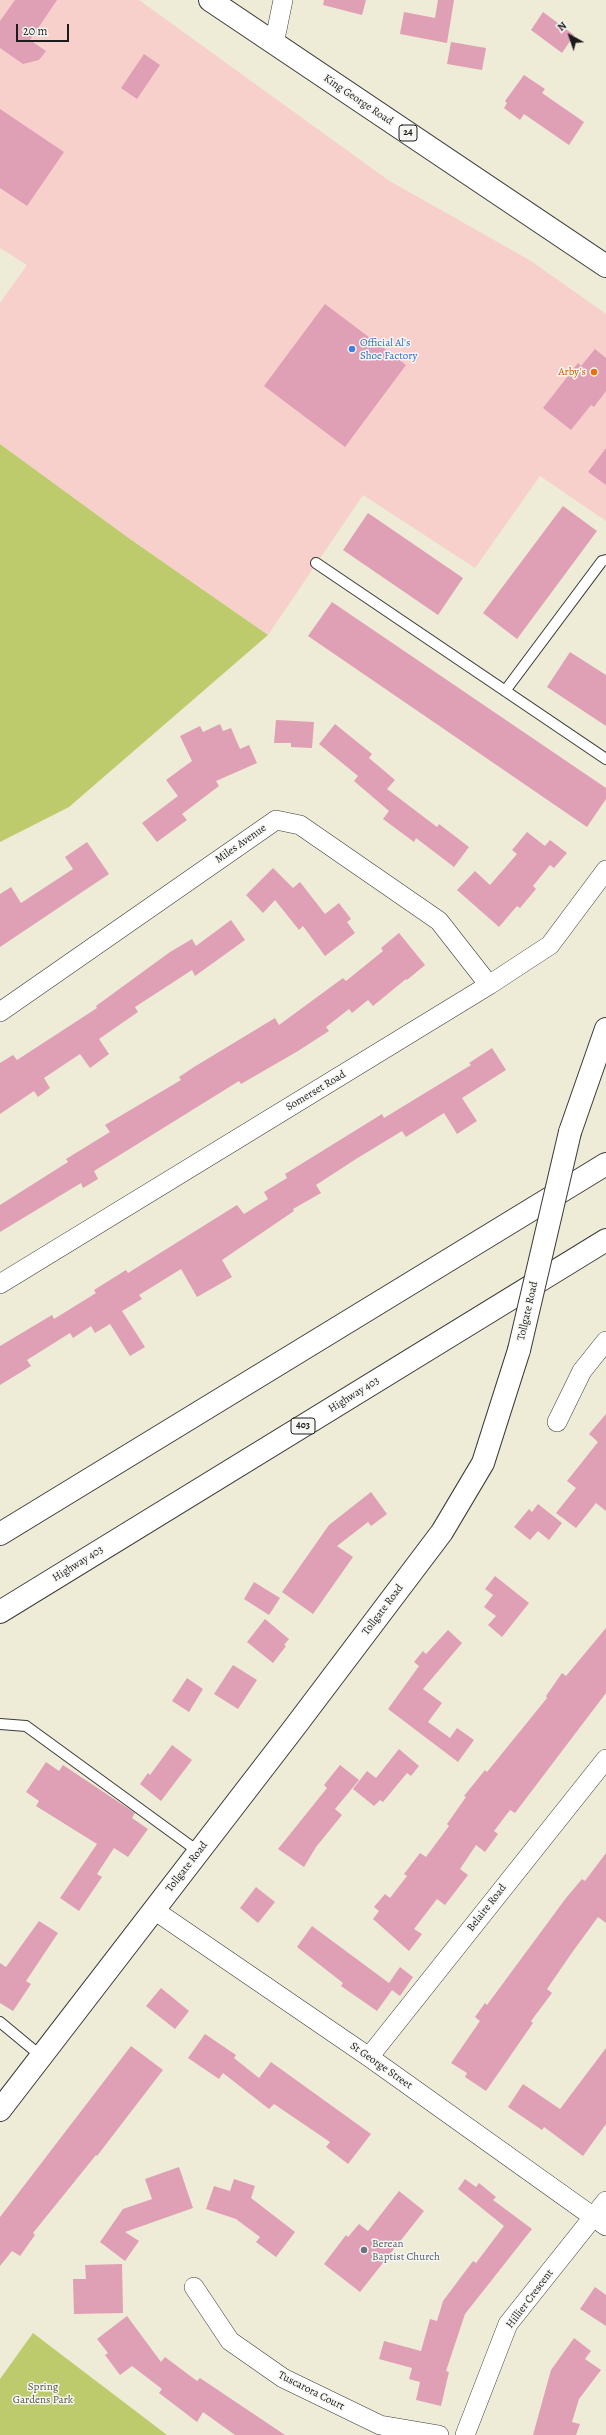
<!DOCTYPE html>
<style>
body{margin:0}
#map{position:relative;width:606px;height:2435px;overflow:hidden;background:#eeebd7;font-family:Alegreya,serif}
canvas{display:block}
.north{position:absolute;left:550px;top:16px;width:40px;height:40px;-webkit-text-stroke:3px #f6f6f2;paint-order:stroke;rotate:320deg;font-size:11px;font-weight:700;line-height:16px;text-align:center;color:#1c1c1c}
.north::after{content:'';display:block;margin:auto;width:14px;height:18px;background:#1c1c1c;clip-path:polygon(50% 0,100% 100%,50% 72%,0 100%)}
.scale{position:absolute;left:16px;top:24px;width:53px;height:18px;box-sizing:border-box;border:2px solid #1c1c1c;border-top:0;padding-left:5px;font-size:12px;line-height:14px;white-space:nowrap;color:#1c1c1c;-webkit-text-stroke:3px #f6f6f2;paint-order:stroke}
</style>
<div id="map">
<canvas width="606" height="2435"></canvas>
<div class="north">N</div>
<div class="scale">20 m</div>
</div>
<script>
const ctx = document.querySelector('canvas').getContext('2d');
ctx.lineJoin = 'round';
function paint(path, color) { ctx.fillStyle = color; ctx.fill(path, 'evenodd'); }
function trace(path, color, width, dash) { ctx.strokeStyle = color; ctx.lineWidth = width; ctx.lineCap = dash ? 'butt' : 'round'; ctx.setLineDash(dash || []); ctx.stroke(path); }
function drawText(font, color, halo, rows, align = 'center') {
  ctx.font = font + ' Alegreya,serif'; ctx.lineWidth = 3; ctx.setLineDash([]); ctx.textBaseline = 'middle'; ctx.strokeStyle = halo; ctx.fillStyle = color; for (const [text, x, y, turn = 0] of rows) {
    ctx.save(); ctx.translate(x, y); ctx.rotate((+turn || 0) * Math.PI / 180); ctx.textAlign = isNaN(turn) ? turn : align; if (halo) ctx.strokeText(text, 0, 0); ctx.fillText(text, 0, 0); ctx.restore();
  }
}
paint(new Path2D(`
 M0,0H139L388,180L531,261L606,314V521L540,476L475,568L363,495L268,635L130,539L0,444V303L27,265L0,248Z`), '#f7d0cc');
paint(new Path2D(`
 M0,444L130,539L268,635L69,807L0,842Z
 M33,2333L167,2435H0V2379Z`), '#becb6d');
paint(new Path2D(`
 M15,0H57L30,40L46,51L39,60L23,64L0,48V21Z
 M324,0H366L362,15L323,5Z
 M438,0H454L447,43L400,34L404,12L435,18Z
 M543,12L574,35L562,53L531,30Z
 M451,42L486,48L482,70L447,64Z
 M144,54L160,65L137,99L121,88Z
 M524,75L545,89L542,93L584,122L569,145L524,114L520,120L504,108L507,103L505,101Z
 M0,109L64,152L27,206L0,188Z
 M325,304L406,365L345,447L264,386Z
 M595,349L606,358V391L594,407L591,405L571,430L543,408L578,363L581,366Z
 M606,448V485L588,472Z
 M563,506L597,531L517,639L483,613Z
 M368,513L463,578L438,615L343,550Z
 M332,602L606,788V799L587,827L308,636Z
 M570,652L606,675V726L547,687Z
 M276,720L314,722L312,748L291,747V743H274Z
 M220,724L223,731L231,728L240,749L249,745L257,763L216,781L219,786L182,814L187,820L157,842L142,823L178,796L166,780L192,761L180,736L200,726L203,732Z
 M335,724L372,754L369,758L395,780L387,789L437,827L439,824L469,847L454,867L416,838L414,842L383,819L389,811L354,781L358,776L319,744Z
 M527,832L545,846L550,840L567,853L554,868L550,865L533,886L536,889L520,908L517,906L499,927L457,890L475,871L490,885L517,854L512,850Z
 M87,842L109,874L0,947V894L11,887L21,903L73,869L65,857Z
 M273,868L293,888L300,882L325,914L339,903L351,919L347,922L355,933L325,956L303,926L299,930L275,900L263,913L246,895Z
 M231,920L245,940L195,976L192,970L135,1007L138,1012L99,1039L109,1054L90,1068L80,1054L44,1078L50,1088L38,1097L34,1091L0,1114V1063L13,1055L17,1060L97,1008L96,1006L170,952L192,939L196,946Z
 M399,933L425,965L407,980L406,979L373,1006L368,1000L352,1013L349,1009L326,1027L329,1031L298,1051L241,1084L239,1081L94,1171L98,1179L83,1188L81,1183L0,1232V1205L68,1162L66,1159L110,1132L105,1125L181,1080L179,1077L194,1067L275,1018L279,1025L343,978L346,981L383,951L381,948Z
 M492,1048L506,1070L462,1098L477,1121L457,1134L444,1113L406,1137L402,1131L356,1159L316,1185L321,1193L293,1209L294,1211L222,1260L232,1277L197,1297L181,1269L139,1295L142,1299L122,1311L145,1347L130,1356L110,1324L95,1333L91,1326L73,1338L70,1333L27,1360L31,1366L0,1385V1346L52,1315L54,1319L96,1293L94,1290L126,1270L128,1273L237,1205L244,1214L268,1199L264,1192L287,1178L285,1174L382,1114L384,1118L471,1065L469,1063Z
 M606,1414V1511L596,1503L576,1528L556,1513L576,1488L567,1481L598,1442L589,1434Z
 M371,1492L387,1514L371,1526L368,1522L337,1546L353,1557L313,1614L282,1592L329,1525Z
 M538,1504L562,1523L549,1540L538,1531L530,1540L514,1527L529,1509L532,1512Z
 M495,1576L529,1603L502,1637L488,1625L496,1616L484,1607L493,1595L485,1589Z
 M254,1582L280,1598L269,1615L244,1599Z
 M265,1619L289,1639L284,1645L286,1646L273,1663L247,1642Z
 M606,1628V1693L515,1813L510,1810L494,1831L498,1834L485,1852L476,1845L460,1869L468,1875L445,1905L437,1899L414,1929L422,1934L409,1951L373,1919L379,1911L374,1907L385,1894L390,1898L407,1876L404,1874L420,1853L426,1857L449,1826L447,1824L466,1797L464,1796L485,1770L487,1772L547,1698L546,1696L562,1673L566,1676Z
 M448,1630L462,1643L423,1689L442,1703L428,1722L450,1738L457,1728L474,1740L458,1762L388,1709L419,1666L414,1662L423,1651L426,1654Z
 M233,1665L257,1680L238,1709L214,1694Z
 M187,1678L203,1689L189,1712L172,1701Z
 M172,1745L192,1760L161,1801L140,1784L148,1773L150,1775Z
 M399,1749L419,1766L411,1776L407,1773L383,1802L380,1800L374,1806L353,1789L367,1771L376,1778Z
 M46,1762L59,1771L63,1765L135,1813L132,1818L148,1829L128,1857L114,1848L97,1874L102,1877L79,1911L60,1898L97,1844L36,1806L39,1801L26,1792Z
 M340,1765L359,1780L335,1809L342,1815L316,1847L304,1867L278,1849L327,1788L324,1785Z
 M606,1853V1923L598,1917L571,1954L547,1989L552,1993L531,2021L533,2023L486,2091L465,2077L467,2073L451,2063L480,2021L475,2017L485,2003L487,2005L566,1898L582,1879L585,1881Z
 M256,1887L275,1902L258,1923L240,1908Z
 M39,1921L58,1933L26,1981L31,1984L13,2011L0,2003V1963L6,1967Z
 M312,1926L389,1983L400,1967L413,1977L400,1996L392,1990L377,2011L341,1986L343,1983L297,1947Z
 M161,1988L189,2011L175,2029L146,2006Z
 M205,2034L236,2055L234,2058L259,2078L271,2062L371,2134L348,2164L326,2147L330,2142L274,2104L269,2109L223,2073L219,2079L188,2058Z
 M131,2046L163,2070L97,2156L96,2155L33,2233L35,2235L20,2256L12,2251L0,2266V2217Z
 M606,2048V2124L583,2156L544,2127L542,2130L508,2107L523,2084L560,2109Z
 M179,2167L193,2208L125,2232L139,2241L125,2261L100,2242L123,2209L152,2199L145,2179Z
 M234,2179L255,2186L251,2198L295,2232L276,2257L256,2242L260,2237L236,2219L206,2209L214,2186L230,2191Z
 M465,2179L476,2187L479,2183L496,2197L493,2200L532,2229L465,2314L446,2371L449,2372L441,2406L416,2400L420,2382L409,2379L412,2368L379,2359L384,2341L421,2351L430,2319L437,2321L443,2301L473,2261L476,2263L504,2226L458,2189Z
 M399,2191L424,2211L360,2292L324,2264L346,2235L348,2237L359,2224L368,2231Z
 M122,2264L123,2313L74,2314L73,2279H86L85,2265Z
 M595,2287L606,2295V2326L580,2309Z
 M127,2316L161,2362L165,2357L197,2381L200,2378L285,2435H235L203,2412L197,2422L159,2393L162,2389L132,2366L120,2375L105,2355L108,2353L97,2339Z
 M574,2338L591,2351L585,2359L601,2370L579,2399L572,2422L580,2424L576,2435H533L551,2370Z`), '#dfa0b6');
const lane = new Path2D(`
 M316,563L606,759
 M505,691L602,561L606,560
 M0,1724L26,1726L199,1852
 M0,2022L41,2056`);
const street = new Path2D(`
 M274,44L283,0
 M0,1012L276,820L300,825L439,921L489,985
 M0,1284L489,985L550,945L606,870
 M557,1422L582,1371L606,1341
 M154,1910L369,2057L606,2226
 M369,2057L606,1759
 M194,2287L230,2341L283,2378L380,2425L439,2435
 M465,2435L508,2324L606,2201`);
const secondary = new Path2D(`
 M570,1132L606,1029
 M0,2110L294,1728L442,1532L483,1463L519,1350`);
const primary = new Path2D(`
 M210,0L606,266`);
const highway = new Path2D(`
 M0,1534L606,1164
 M0,1612L606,1240`);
trace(lane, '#3c3b38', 12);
trace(street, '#3c3b38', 20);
trace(secondary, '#3c3b38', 24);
trace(primary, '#3c3b38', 24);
trace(highway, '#3c3b38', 24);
trace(lane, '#fff', 10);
trace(street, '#fff', 19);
trace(secondary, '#fff', 22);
trace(primary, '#fff', 22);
trace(highway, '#fff', 22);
const secondaryBridge = new Path2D(`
 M519,1350L570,1132`);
trace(secondaryBridge, '#3c3b38', 24, []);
trace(secondaryBridge, '#fff', 22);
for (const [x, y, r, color] of [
 [352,349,4,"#3f7fe0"],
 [594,372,4,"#e8710a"],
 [364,2250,4,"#6b7280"]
]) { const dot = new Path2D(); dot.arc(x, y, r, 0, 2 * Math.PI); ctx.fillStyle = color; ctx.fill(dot); trace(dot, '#f6f6f2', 1.5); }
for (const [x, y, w] of [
 [408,133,18],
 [303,1426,24]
]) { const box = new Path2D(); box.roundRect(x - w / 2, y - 8, w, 16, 3); ctx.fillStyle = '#f6f6f2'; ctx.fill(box); trace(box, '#1c1c1c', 1); }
drawText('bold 10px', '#1c1c1c', null, [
 ["24",408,133],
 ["403",303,1426]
]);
drawText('11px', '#1c1c1c', '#f6f6f2', [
 ["King George Road",358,100,34],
 ["Miles Avenue",241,844,-35],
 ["Somerset Road",316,1091,-31],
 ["Tollgate Road",528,1311,-77],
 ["Highway 403",354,1395,-32],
 ["Highway 403",78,1564,-32],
 ["Tollgate Road",383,1610,-53],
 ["Tollgate Road",187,1867,-52],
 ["Belaire Road",487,1908,-52],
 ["St George Street",381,2066,35],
 ["Hillier Crescent",530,2299,-53],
 ["Tuscarora Court",311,2391,27]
]);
drawText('11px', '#366cbe', '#f6f6f2', [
 ["Official Al's",360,343],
 ["Shoe Factory",360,356]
], 'left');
drawText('11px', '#c56008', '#f6f6f2', [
 ["Arby's",586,372]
], 'right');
drawText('11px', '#5b616d', '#f6f6f2', [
 ["Berean",372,2244],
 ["Baptist Church",372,2257]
], 'left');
drawText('11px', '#555938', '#f6f6f2', [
 ["Spring",43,2387],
 ["Gardens Park",43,2400]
]);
</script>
